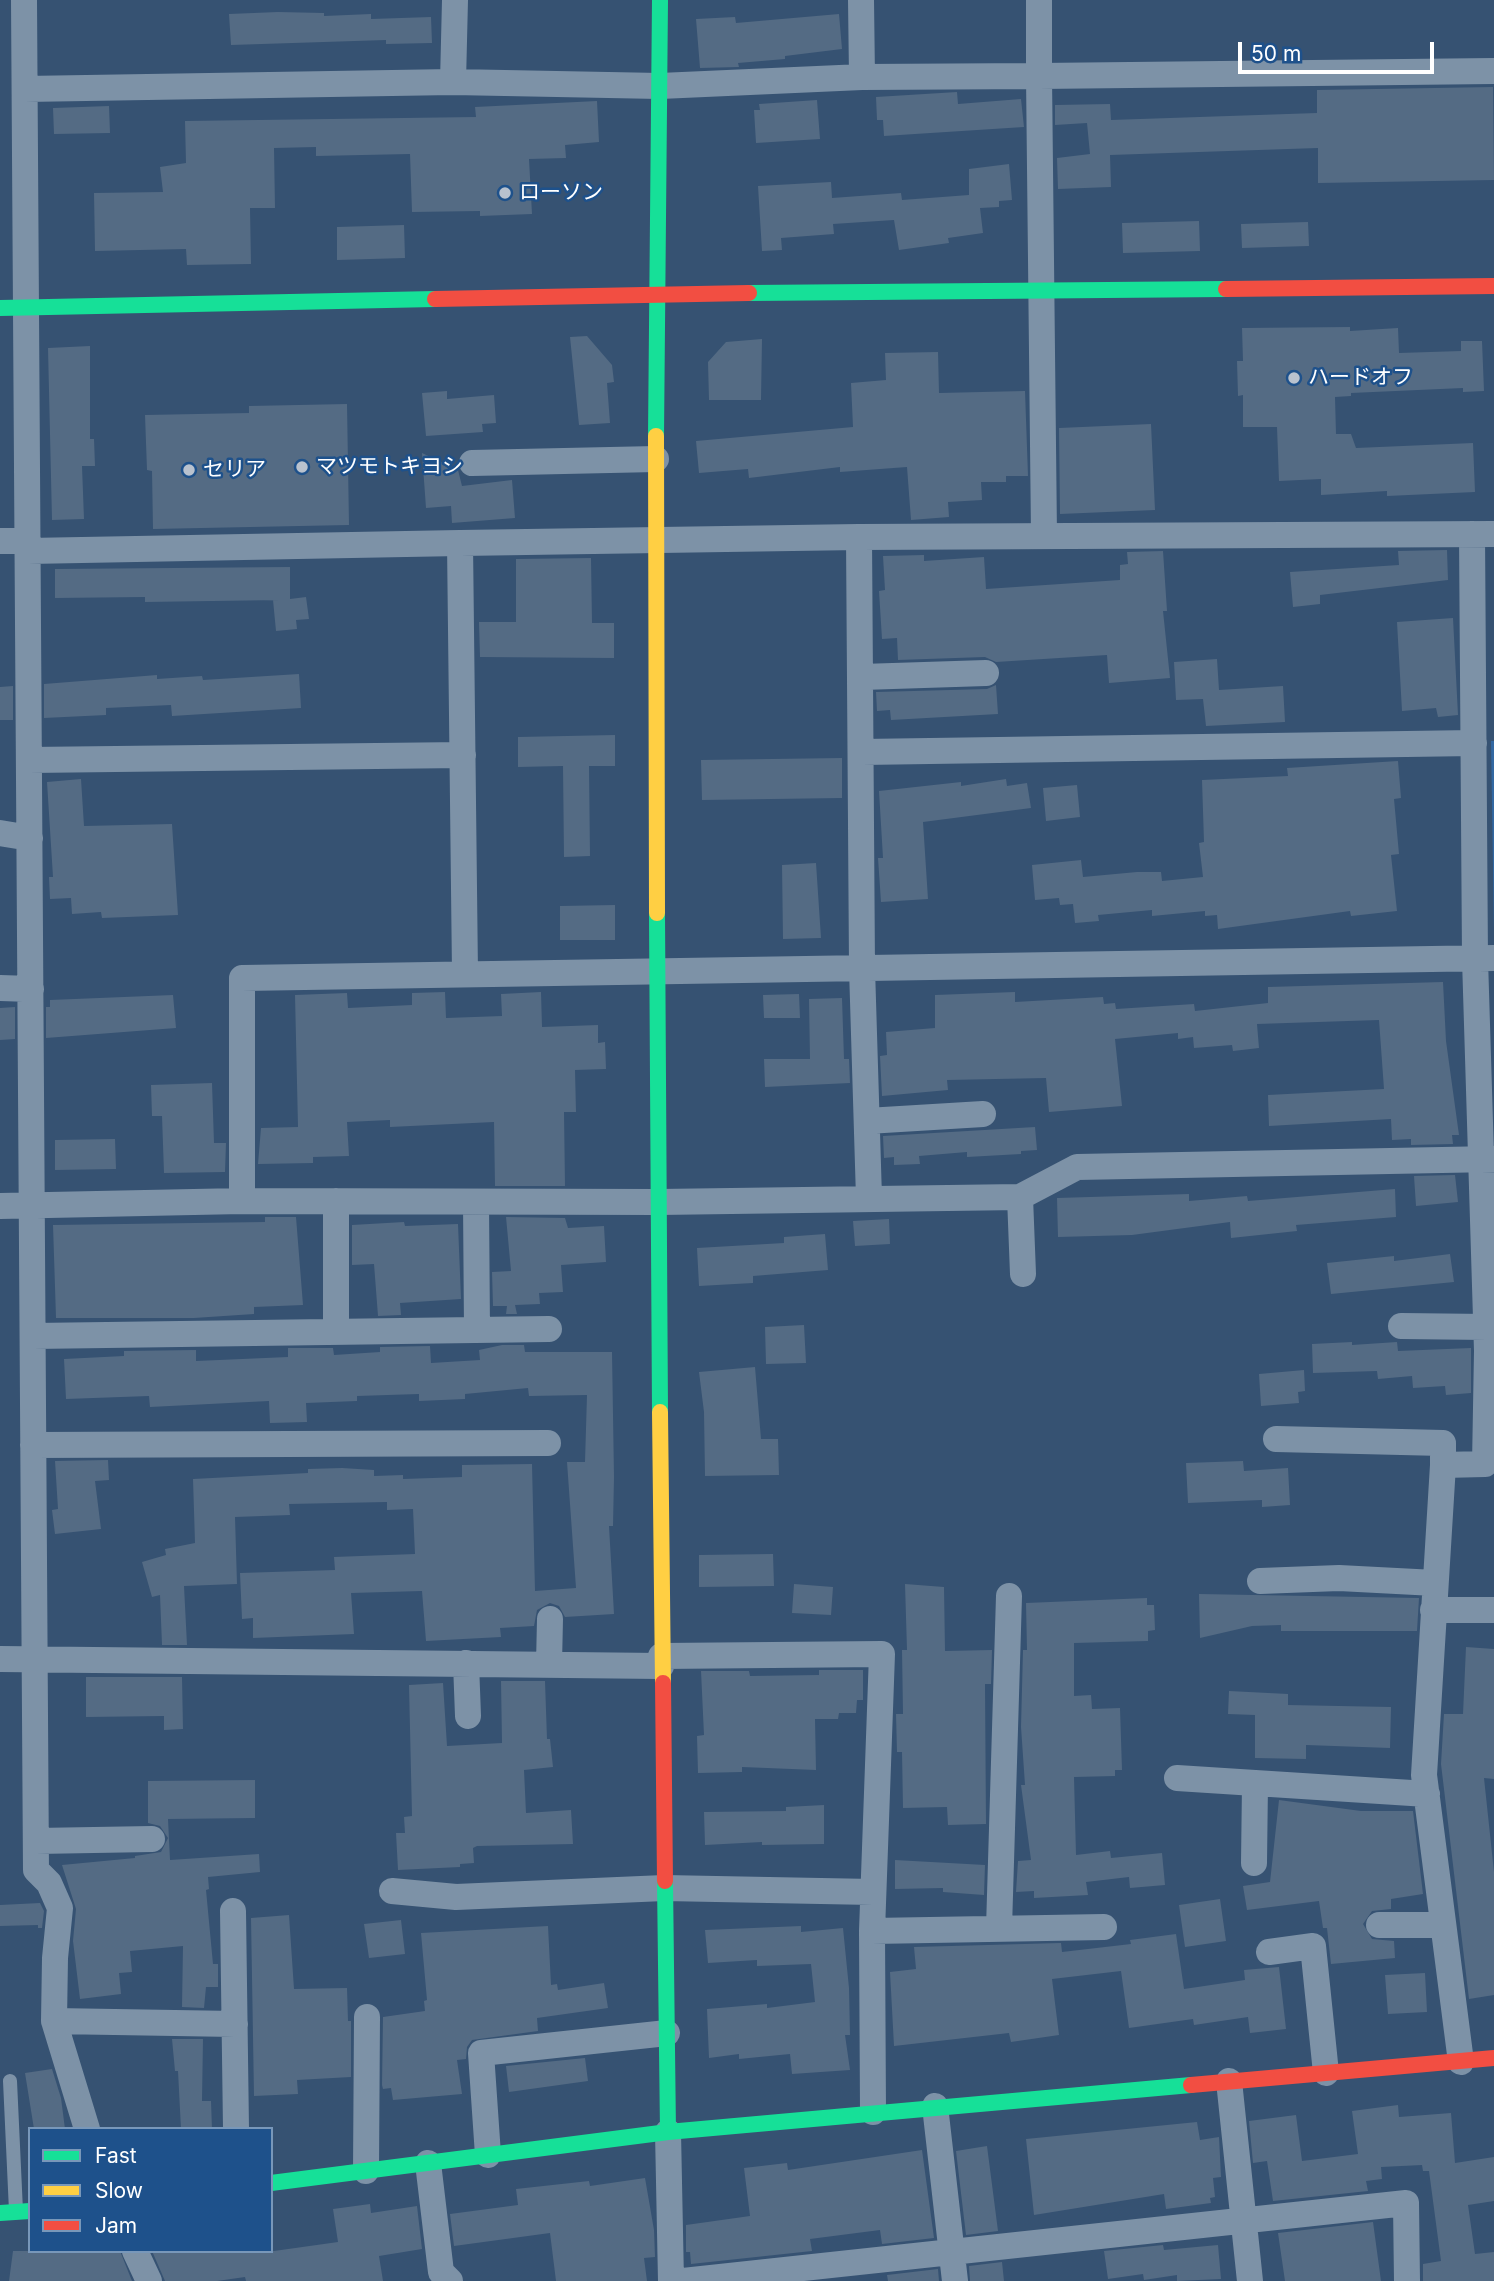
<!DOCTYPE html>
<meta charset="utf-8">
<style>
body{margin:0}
#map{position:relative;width:1494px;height:2281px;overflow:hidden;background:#365272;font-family:Inter,sans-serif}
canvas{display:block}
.legend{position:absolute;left:28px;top:2127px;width:245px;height:126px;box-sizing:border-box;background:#1e518b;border:2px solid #7897b9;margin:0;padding:9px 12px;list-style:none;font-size:21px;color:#fff}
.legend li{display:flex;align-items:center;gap:14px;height:35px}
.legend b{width:35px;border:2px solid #7897b9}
.scale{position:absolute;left:1238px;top:42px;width:196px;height:32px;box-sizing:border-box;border:4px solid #fff;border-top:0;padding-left:9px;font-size:21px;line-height:24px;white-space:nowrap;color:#fff;-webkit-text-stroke:5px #1e518b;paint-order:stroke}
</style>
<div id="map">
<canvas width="1494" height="2281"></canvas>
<ul class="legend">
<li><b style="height:9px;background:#16e098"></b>Fast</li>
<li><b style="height:9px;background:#ffcf43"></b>Slow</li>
<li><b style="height:9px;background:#f24e42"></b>Jam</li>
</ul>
<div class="scale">50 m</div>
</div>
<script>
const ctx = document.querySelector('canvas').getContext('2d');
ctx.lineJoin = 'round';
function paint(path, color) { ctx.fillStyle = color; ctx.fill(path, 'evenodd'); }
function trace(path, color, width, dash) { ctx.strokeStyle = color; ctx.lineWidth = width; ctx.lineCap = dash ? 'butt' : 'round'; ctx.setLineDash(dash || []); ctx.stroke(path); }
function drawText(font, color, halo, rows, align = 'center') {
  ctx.font = font + ' Inter,"Noto Sans JP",sans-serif'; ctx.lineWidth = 5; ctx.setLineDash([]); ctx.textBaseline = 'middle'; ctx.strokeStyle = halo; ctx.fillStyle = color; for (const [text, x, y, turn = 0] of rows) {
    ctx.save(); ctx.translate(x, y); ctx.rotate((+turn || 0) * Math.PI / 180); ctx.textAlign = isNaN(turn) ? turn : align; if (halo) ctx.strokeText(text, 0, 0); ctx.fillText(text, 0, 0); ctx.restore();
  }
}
paint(new Path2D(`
 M1491,741H1494V933Z`), '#3268a2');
paint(new Path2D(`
 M278,12L324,13V16L371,14V19L431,17L432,43L386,44V40L231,45L229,14Z
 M839,14L842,49L785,56V59L738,63L739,67L700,68L696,19L735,17L736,23Z
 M1493,87L1494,180L1318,183V148L1110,155L1111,187L1058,189L1057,158L1090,154L1087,123L1055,125V105L1110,104L1111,120L1317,113V90Z
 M957,92L958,104L1021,99L1024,127L884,136L883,120H877L876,97Z
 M817,100L820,139L756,143L754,110H760L759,104Z
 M597,101L599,142L565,145L566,158L529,159L532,214L480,216V211L412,212L410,154L316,156V147L274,148L275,208H250L251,264L187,265L186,249L95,251L94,193L163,192L160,167L186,163L185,121L476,117L475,107Z
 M109,106L110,133L54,134L53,108Z
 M1009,164L1012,200L999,201V207L980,208L983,233L948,238L949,243L899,250L894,220L833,224L834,234L781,238L782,250L762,251L758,186L831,182L832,198L901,193L902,200L969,195V169Z
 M1199,221L1200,251L1123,253L1122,223Z
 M1308,222L1309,246L1242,248L1241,224Z
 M404,225L405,258L337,260V227Z
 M1350,327V331L1398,328L1399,353L1461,351V341H1482L1484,391L1463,392V388L1351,393V396L1335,397L1336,434H1351L1356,448L1473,443L1475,492L1387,496V491L1321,495V479L1279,481L1277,427H1243V395L1238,396L1237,361H1243L1242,328Z
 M587,336L612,365L614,382L607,383L610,423L579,425L570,337Z
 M762,339L761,400H709L708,362L726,342Z
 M90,346V439H94L95,466H82L84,519L52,520L48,348Z
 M938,352L939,393L1025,391L1028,476H1006V482H981L982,500L948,502L949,517L911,520L907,467L840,472V467L749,478L748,469L699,473L696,441L853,427L851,383L886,380L885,353Z
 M447,391V399L494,395L496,423L482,424L483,432L426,436L422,393Z
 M347,404L349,525L153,529L152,471L147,470L145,415L249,413V406Z
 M1151,424L1155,510L1060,514L1059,428Z
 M422,453L458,470L462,486L512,480L515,518L452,523L451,506L426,508Z
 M1447,550L1448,580L1320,595V604L1293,607L1290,572L1399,565L1398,551Z
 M1163,551L1167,611H1163L1170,678L1109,683L1107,655L996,662L985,657L898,660L897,638L882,639L879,591L885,590L883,556L924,555V561L984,557L986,589L1120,580V565L1128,564L1127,552Z
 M591,558L592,623H614V658L480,657L479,622H516V559Z
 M290,567V599L306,597L309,619L296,620L297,629L276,631L273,600H280L145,602V597L55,598V569Z
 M1453,618L1458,715L1438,717L1436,708L1402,711L1397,622Z
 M1217,659L1219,690L1283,686L1285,722L1206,726L1203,699L1176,700L1174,662Z
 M299,674L301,708L172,716L171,705L106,708V715L44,718V684L157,675V679L202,676L203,680Z
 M996,685L998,714L891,720L890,710L877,711L876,692L987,689Z
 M13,686V720H0V687Z
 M615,735V766H589L590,856L564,857L563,766L518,767V737Z
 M842,758V798L702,800L701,760Z
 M1398,761L1401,798L1394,799L1399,854L1391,855L1397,911L1351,916L1350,911L1218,929L1217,915L1205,916V911L1152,916V910L1098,915L1099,921L1075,923L1073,904L1060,905L1059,898L1035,900L1032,865L1081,860L1083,877L1137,872H1161L1162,881L1203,877L1199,843L1204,842L1202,780L1288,776L1287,768Z
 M81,779L84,826L172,824L178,915L102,918L101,912L72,914L71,898L50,899L49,877H53L47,782Z
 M1006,779L1007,786L1027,783L1031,808L923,822L928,899L881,902L878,858H883L879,791L961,782V786Z
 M1077,785L1080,817L1046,821L1043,788Z
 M816,863L821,938L783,939L782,865Z
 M615,905V940H560V906Z
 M1443,982L1446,1041L1459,1135H1452L1453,1144L1411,1145V1139L1392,1140L1391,1119L1269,1126L1268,1095L1384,1089L1379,1020L1257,1024L1259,1048L1233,1051L1232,1045L1194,1048L1193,1037L1178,1039V1033L1115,1039L1122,1106L1049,1112L1046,1078L947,1080L948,1090L882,1096L880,1056L887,1055L886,1032L935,1028V995L1015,992V1002L1103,997L1104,1004L1115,1003L1116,1009L1194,1004L1195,1011L1268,1003V987Z
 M445,992L446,1018L502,1016L501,994L541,992L542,1027L598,1025V1043L605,1042L606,1069L575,1070L576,1112H564L565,1186H495L494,1122L390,1127V1120L347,1122L349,1156L313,1157V1163L258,1164L261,1128L298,1127L295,995L347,993L348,1008L412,1005V993Z
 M799,994L800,1018H764L763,995Z
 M173,995L176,1028L46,1038V1007H50V1000Z
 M842,998L844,1059H849L850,1083L765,1087L764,1059H810L809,999Z
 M15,1007V1039L0,1040V1008Z
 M212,1083L214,1143H226L225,1172L164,1173L162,1116H152L151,1085Z
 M1035,1127L1037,1150L1021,1151V1154L967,1157V1152L919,1156L920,1164L894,1165V1157L884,1158L883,1136Z
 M115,1139L116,1169L55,1170V1140Z
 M1455,1175L1458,1202L1416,1206L1414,1176Z
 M1395,1189L1396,1217L1296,1225L1297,1231L1231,1238L1230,1222L1132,1235L1058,1237L1057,1198L1189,1194V1201L1247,1196L1248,1201Z
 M265,1217H296L303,1305L254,1307V1314L194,1318H56L53,1225L265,1222Z
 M506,1217L565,1218L568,1228L604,1226L606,1262L561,1265L563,1292L539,1293L540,1304L515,1305L517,1314H506L507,1306H493L492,1272L511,1271Z
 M889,1219L890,1244L855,1246L853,1221Z
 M404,1222L405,1226L458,1224L461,1299L400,1303L401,1315L378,1316L374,1264L352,1265V1225Z
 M825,1234L828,1270L753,1276V1283L699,1286L697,1248L784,1243V1237Z
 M1450,1254L1454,1282L1331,1294L1327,1263L1394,1256V1261Z
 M804,1325L806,1363L766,1364L765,1327Z
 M1352,1342V1345L1397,1342L1398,1351L1471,1348V1393L1446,1395L1445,1386L1413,1388L1412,1376L1378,1379L1377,1371L1313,1373L1312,1344Z
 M502,1345H524L525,1352H612L614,1477L613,1526H609L614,1614L565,1617L559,1606L550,1603L537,1610L534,1626L500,1628L501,1637L426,1641L422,1591L351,1593L354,1634L253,1638V1618L242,1619L240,1573L335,1570L334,1557L415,1554L413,1509L387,1510V1502L289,1504L290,1515L235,1517L237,1584L184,1586L187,1645H162L160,1595L152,1597L142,1562L166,1555L165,1549L195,1543L193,1479L308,1473V1469L342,1468L374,1470V1476L403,1475V1479L462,1477V1465L532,1464L535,1591L576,1588L567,1462H585L587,1395L529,1396L528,1388L465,1394V1399L419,1401V1394L357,1396V1401L306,1403L307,1422L270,1423L269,1401L150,1407L149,1396L66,1399L64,1359L124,1356V1351L196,1350V1361L288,1357V1348H333L334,1355L380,1352V1347L430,1346L431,1363L480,1360L479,1350Z
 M755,1367L761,1439H778L779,1475L705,1476L704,1412L699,1372Z
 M1304,1370L1305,1391L1298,1392L1299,1403L1261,1406L1259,1374Z
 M108,1460L109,1480L95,1481L101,1529L55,1534L52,1510L58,1509L55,1461Z
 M1243,1461L1244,1471L1288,1468L1290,1505L1262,1507V1500L1188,1503L1186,1463Z
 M773,1554L774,1586L699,1587V1555Z
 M794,1584L833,1587L831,1615L792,1613Z
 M905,1584L944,1587L945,1651L992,1650L991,1684H985L986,1824L948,1825L947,1807L903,1808L902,1752H897L896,1714H903L902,1650H907Z
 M1199,1594L1419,1598L1417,1631H1281V1625L1252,1626L1200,1638Z
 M1147,1598V1605H1154L1155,1630L1148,1631V1641L1074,1643V1696L1091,1695L1092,1709L1120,1708L1122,1770H1115V1776L1074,1777L1076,1855L1110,1851L1111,1858L1162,1853L1165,1885L1130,1888L1129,1877L1086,1882L1088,1895L1034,1898V1891L1016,1892L1018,1861L1031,1860L1021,1785H1025L1021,1727L1023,1650H1027L1026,1603Z
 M1466,1647L1494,1649V1779L1484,1778L1494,1872V1995L1469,1999L1441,1764L1444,1714H1463Z
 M819,1670H863V1700H857L856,1713H839L838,1719H815L816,1770L742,1767V1772L698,1773L697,1736L704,1735L701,1671H749L750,1676L819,1675Z
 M86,1677H182L183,1729L164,1730V1716L86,1717Z
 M501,1681H545L547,1739H550L553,1767L524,1770L526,1813L571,1810L573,1844L477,1846L473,1848L474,1863L460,1864V1867L398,1870L396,1833H405L404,1817L412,1816L409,1685L443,1683L447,1746L502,1743Z
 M1229,1691L1288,1694V1705L1391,1707L1390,1748L1306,1745V1759L1255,1758V1715L1228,1714Z
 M255,1780V1818L168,1819L170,1860L259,1854L260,1872L208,1877L209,1889L206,1890L213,1964H218V1987H206L204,2008L182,2007L183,1946L130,1951L132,1972L119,1973L121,1994L80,1999L73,1941L76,1909L62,1865L135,1858V1856L161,1852L168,1838L160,1826L148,1823V1781Z
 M1279,1800L1361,1811H1413L1423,1894L1391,1899V1909L1372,1911L1363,1924L1372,1939L1394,1941L1395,1958L1331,1964L1327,1928H1323L1319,1901L1247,1910L1243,1886L1270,1882Z
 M824,1805V1844L762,1845V1842L705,1845L704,1812L786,1811V1807Z
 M895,1860L985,1865L984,1895L943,1892V1888L895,1889Z
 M1220,1899L1226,1941L1185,1947L1179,1905Z
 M40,1903L44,1911L42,1928H38V1925L0,1926V1905Z
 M289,1915L294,1989L347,1988L348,2021H351V2077L297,2080L298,2094L254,2096L251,1918Z
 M401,1920L405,1954L369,1958L364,1924Z
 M548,1926L551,1985L557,1984L558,1990L604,1983L608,2008L537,2018L538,2031L472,2040L467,2047L466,2059L457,2060L462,2094L393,2100L391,2088L383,2089L382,2085L383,2017L425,2011L424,2001L427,2000L421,1933Z
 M801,1926V1932L843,1928L849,1988L850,2035H845L850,2070L792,2074L790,2054L739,2059V2054L709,2058L707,2009L767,2004V2008L815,2002L811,1964L757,1966V1960L708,1963L705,1930Z
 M1176,1934L1184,1989L1245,1980L1244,1970L1279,1967L1286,2029L1250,2033L1248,2017L1194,2025L1193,2019L1129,2028L1121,1971L1052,1979L1059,2035L1011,2042L1009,2033L894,2046L890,1972L916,1969L914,1947L1061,1943L1062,1952L1131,1944L1130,1940Z
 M1425,1973L1427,2012L1388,2014L1385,1975Z
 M172,2039H203L202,2101H211L212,2129H181L178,2071H175Z
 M585,2058L588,2081L509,2092L506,2066Z
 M52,2069L61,2098L65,2129H34L25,2073Z
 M1398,2105L1399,2117L1451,2113L1455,2163L1494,2157V2201L1468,2205L1475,2254L1494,2252V2281H1423V2264L1441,2261L1429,2171H1423L1422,2165L1381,2167L1382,2179L1366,2181L1368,2191L1273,2201L1267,2161L1253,2163L1249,2121L1296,2115L1302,2161L1358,2154L1352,2111Z
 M1197,2122L1200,2140L1219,2137L1221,2177L1213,2178L1215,2197L1210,2198L1211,2203L1166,2209L1164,2194L1034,2215L1026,2139Z
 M987,2146L998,2231L966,2235L956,2151Z
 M922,2150L934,2238L882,2244L880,2230L810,2239L812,2251L691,2264L690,2252H686V2225L750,2216L744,2168L787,2163L788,2170Z
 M645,2178L654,2230L655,2257L644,2258L647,2281H556L550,2233L454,2246L450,2214L518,2205L516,2189L589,2181L590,2186Z
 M370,2204L371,2213L417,2206L422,2249L379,2256L383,2281H246L245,2277L217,2281H165L152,2251H274L338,2242L333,2209Z
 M1373,2222L1381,2281H1285L1278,2233Z
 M1163,2245L1164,2250L1218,2245L1221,2279L1177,2281V2275L1144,2280L1143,2274L1108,2279L1104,2251Z
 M13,2251H120L132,2281H9Z
 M1002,2262L1004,2281H970L969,2266Z
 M938,2269L939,2281H888L887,2275Z`), '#546b84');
trace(new Path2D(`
 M10,2081L16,2211`), '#7d92a7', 14);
trace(new Path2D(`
 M24,0L36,1870L49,1883L60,1908L55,1958L54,2021L87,2129
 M861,0L862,77L1039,76V0
 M453,82L455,0
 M25,89L453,82L660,86L862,77
 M472,463L656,459
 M1044,536L1039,76L1494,71
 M0,541H28
 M460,543L859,537
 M28,551L460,543L465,974
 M862,677L986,673
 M862,752L1474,743
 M29,760L463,755
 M0,833L30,838
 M0,988L31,989
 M867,1121L983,1114
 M1020,1197L1023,1274
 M869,1198L862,968L859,537L1494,534
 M242,1201V978L1494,958
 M476,1202L477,1330
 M0,1206L242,1201L659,1202L1020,1197L1077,1167L1494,1159
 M1401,1326L1487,1327
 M336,1332V1201
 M33,1336L549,1329
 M1276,1439L1443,1443V1465
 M33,1445L548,1443
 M1260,1581L1339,1578L1435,1583
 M1433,1610H1494
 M661,1656L882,1654L872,1931L873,2112
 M0,1659L661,1666
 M466,1663L468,1716
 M549,1664L550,1619
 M1177,1778L1427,1794
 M36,1841L152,1839
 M1254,1863L1255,1783
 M392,1891L456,1897L664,1888L873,1892
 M233,1911L236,2129
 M1379,1925H1443
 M999,1928L1009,1596
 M872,1931L1104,1927
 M1269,1952L1313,1946L1326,2073
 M54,2021L235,2024
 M1461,2062L1424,1775L1443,1465L1485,1464L1487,1351L1475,959L1472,534
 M1229,2081L1250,2281
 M935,2106L955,2281
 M668,2132L671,2281
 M488,2155L481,2053L667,2033
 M428,2163L441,2272L450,2281
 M366,2171L367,2017
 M135,2251L149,2281
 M683,2281L1406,2203L1407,2281`), '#7d92a7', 26);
trace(new Path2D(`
 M749,293L1226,289
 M0,308L435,299
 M656,436L660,0
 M657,913L660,1412
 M665,1881L668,2132
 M271,2183L668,2132L1191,2085
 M0,2213L30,2211`), '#16e098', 16);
trace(new Path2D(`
 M656,436L657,913
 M660,1412L663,1683`), '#ffcf43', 16);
trace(new Path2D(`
 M1226,289L1494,286
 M435,299L749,293
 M663,1683L665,1881
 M1191,2085L1494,2058`), '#f24e42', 16);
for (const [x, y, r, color] of [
 [505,193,7,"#b9c2ce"],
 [1294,378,7,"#b9c2ce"],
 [302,467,7,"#b9c2ce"],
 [189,470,7,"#b9c2ce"]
]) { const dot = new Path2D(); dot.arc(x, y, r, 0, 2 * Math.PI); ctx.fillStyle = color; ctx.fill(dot); trace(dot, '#1e518b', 2.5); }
drawText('21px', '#fff', '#1e518b', [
 ["ローソン",519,193],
 ["ハードオフ",1308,378],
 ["マツモトキヨシ",316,467],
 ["セリア",203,470]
], 'left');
</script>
